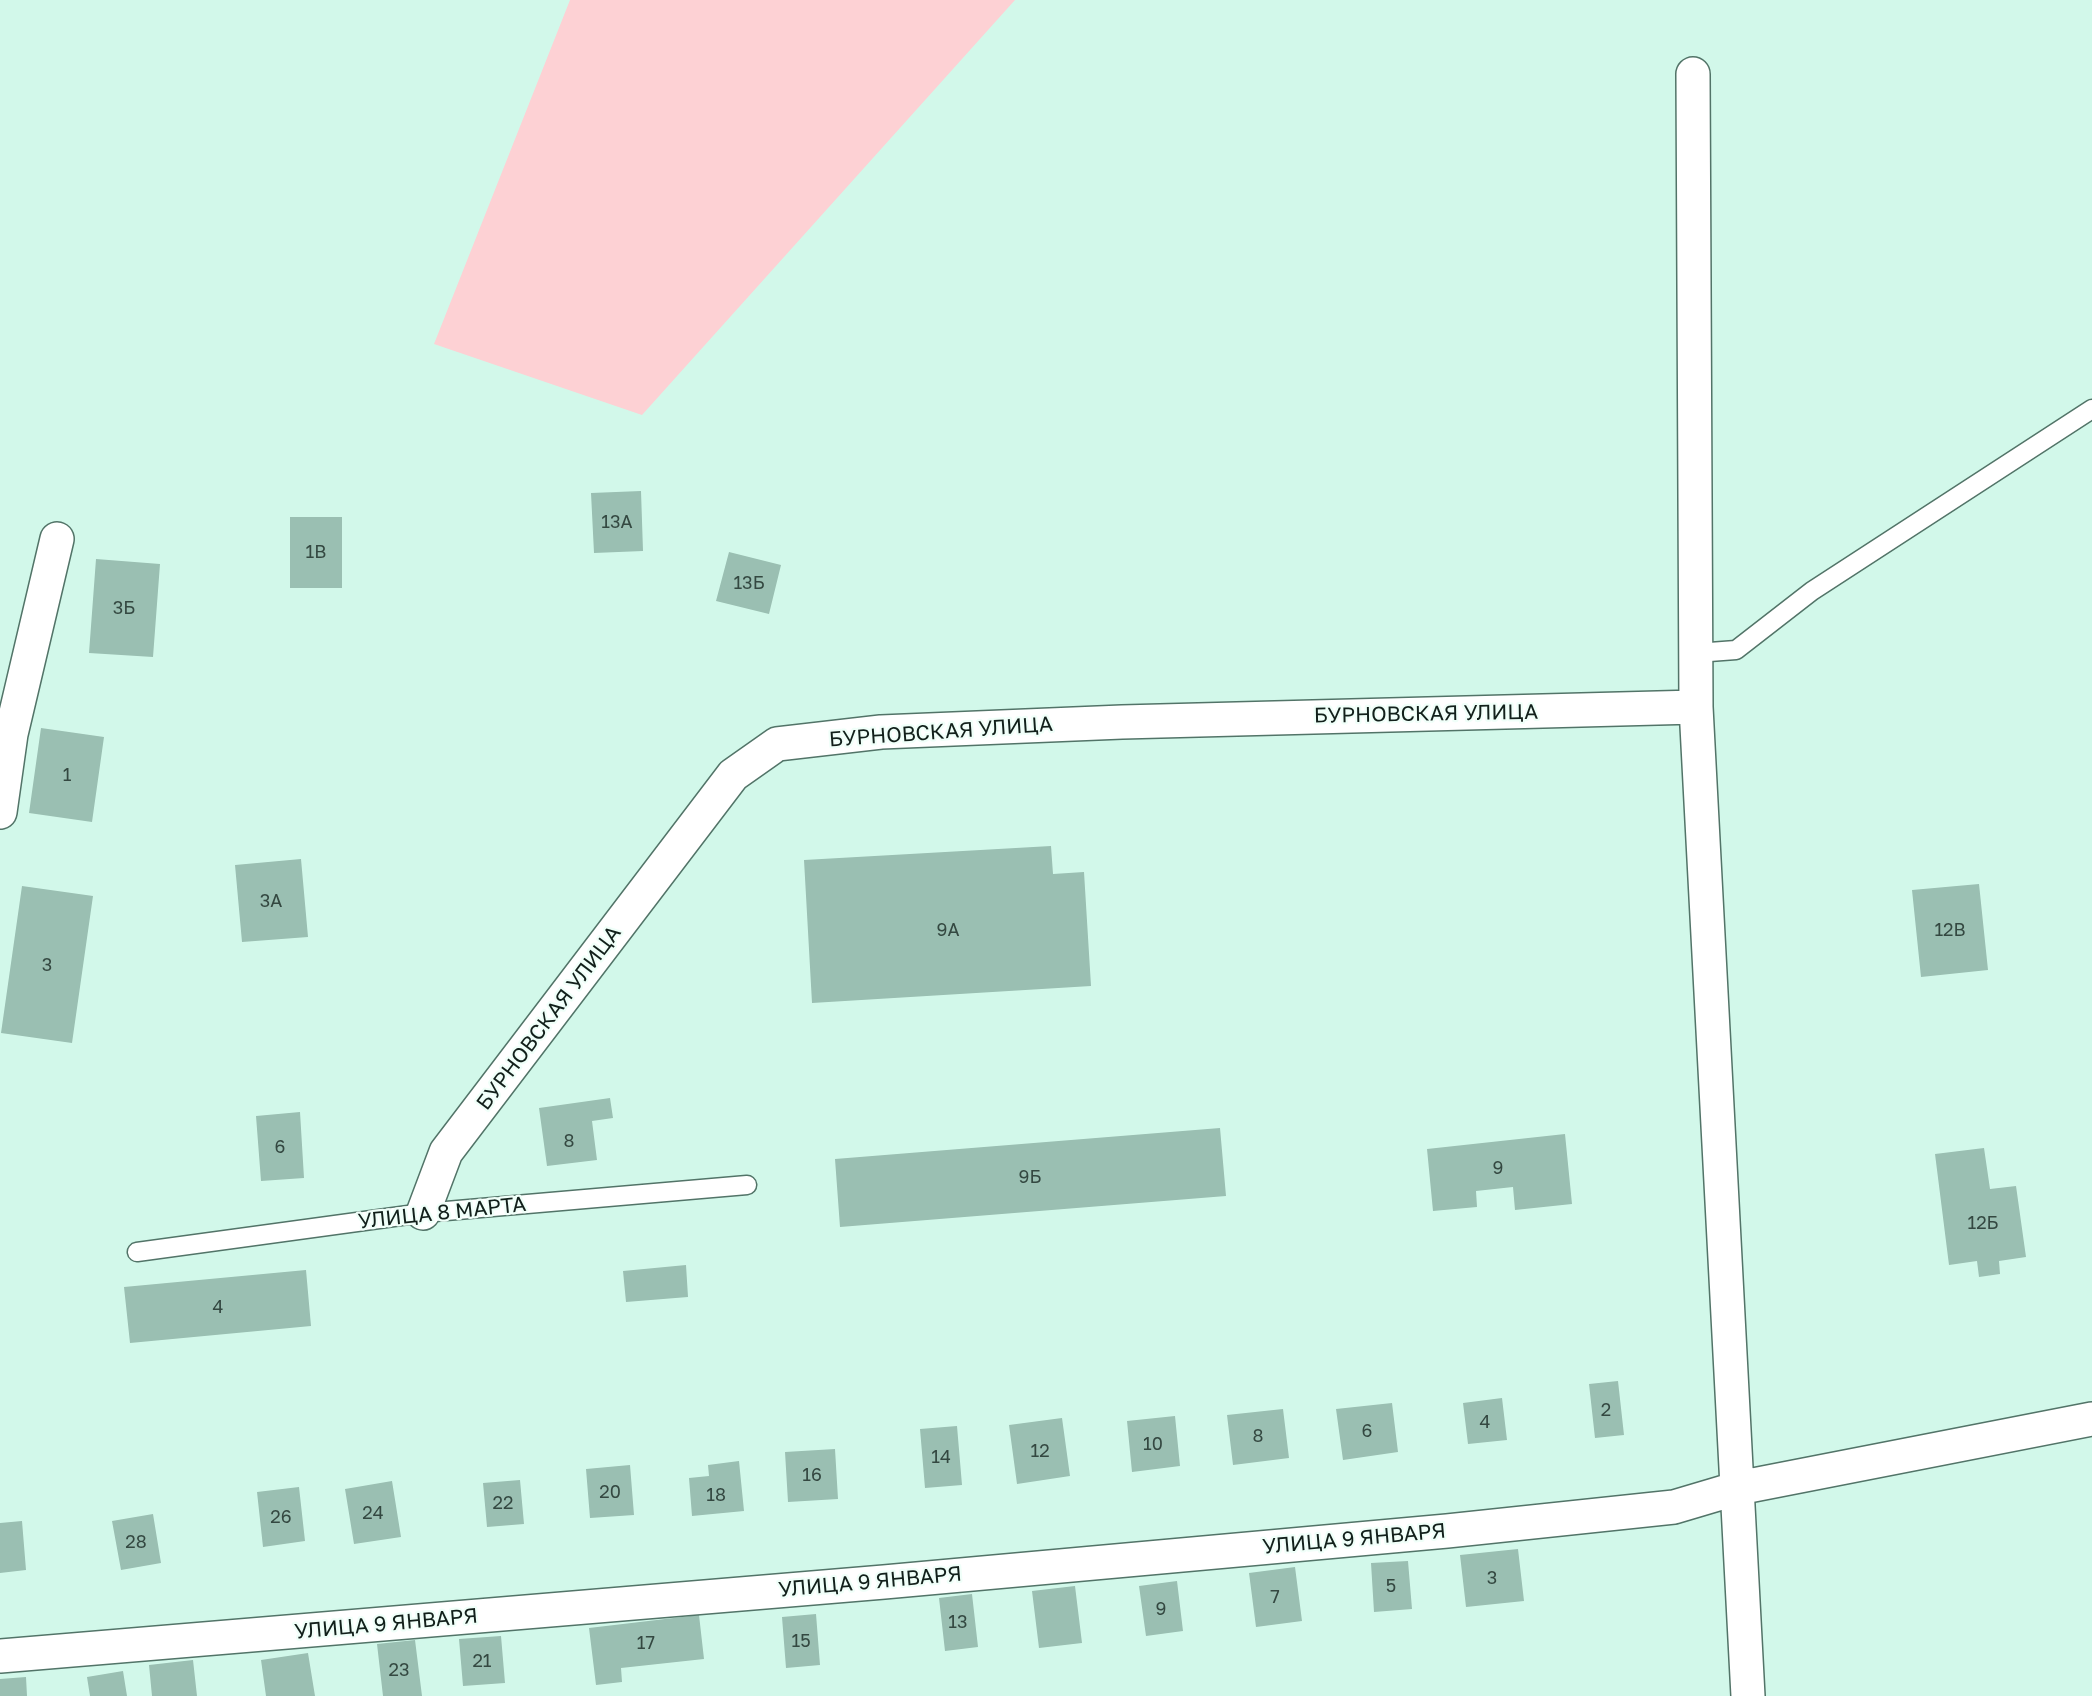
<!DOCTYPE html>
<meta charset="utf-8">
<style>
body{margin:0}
canvas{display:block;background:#d2f8ea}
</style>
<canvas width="2092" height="1696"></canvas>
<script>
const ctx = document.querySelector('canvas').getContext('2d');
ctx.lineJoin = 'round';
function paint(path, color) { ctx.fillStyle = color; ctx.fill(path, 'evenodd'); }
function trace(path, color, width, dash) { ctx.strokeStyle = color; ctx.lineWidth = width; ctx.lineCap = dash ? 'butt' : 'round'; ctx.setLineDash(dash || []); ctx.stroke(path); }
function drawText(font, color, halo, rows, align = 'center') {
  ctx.font = font + ' "Golos Text",sans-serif'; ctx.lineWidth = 4.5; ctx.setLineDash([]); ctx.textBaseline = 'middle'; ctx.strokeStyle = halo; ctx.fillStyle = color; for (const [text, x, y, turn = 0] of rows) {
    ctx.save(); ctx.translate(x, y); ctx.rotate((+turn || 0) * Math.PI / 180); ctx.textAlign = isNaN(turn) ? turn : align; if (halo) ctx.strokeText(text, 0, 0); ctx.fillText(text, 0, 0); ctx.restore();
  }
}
paint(new Path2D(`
 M570,0H1015L642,415L434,344Z`), '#fdd1d4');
paint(new Path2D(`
 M641,491L643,551L594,553L591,493Z
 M290,517H342V588H290Z
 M729,552L781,565L769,614L716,601Z
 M96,559L160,564L153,657L89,653Z
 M41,728L104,737L92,822L29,813Z
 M1051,846L1053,874L1084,872L1091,986L812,1003L804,860Z
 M301,859L308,937L242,942L235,865Z
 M1979,884L1988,970L1921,977L1912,890Z
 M22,886L93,896L72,1043L1,1033Z
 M610,1098L613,1118L592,1121L597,1160L547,1166L539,1108Z
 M300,1112L304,1178L261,1181L256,1116Z
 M1220,1128L1226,1196L840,1227L835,1159Z
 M1565,1134L1572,1204L1515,1210L1513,1187L1476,1191L1477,1207L1433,1211L1427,1149Z
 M1984,1148L1990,1189L2016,1186L2026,1257L1999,1261L2000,1274L1979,1277L1977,1261L1949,1265L1935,1154Z
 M686,1265L688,1297L626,1302L623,1271Z
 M306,1270L311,1326L130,1343L124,1287Z
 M1618,1381L1624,1435L1595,1438L1589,1384Z
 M1502,1398L1507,1440L1468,1444L1463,1403Z
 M1392,1403L1398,1452L1343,1460L1336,1409Z
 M1283,1409L1289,1458L1233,1465L1227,1415Z
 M1175,1416L1180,1466L1132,1472L1127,1421Z
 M1062,1418L1070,1476L1017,1484L1009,1425Z
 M957,1426L962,1485L925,1488L920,1429Z
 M835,1449L838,1499L788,1502L785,1452Z
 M739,1461L744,1511L692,1516L689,1478L709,1476L708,1465Z
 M630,1465L634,1515L590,1518L586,1469Z
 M520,1480L524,1524L487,1527L483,1483Z
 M392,1481L401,1537L354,1544L345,1489Z
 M299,1487L305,1541L263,1547L257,1492Z
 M153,1514L161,1563L121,1570L112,1521Z
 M22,1521L26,1570L0,1573V1523Z
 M1518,1549L1524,1601L1466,1607L1460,1555Z
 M1408,1561L1412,1609L1374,1612L1371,1563Z
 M1295,1567L1302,1621L1256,1627L1249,1573Z
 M1177,1581L1183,1631L1146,1636L1139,1586Z
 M1075,1586L1082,1643L1039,1648L1032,1591Z
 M972,1594L978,1647L945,1651L939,1598Z
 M816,1614L820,1665L786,1668L782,1617Z
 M699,1615L704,1659L621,1668L622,1682L596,1685L589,1628Z
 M501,1636L505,1683L463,1686L459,1639Z
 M415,1640L422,1696H383L377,1644Z
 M308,1653L315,1696H266L261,1660Z
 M193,1660L197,1696H152L149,1665Z
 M123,1671L127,1696H90L87,1677Z
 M26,1677L27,1696H0V1679Z`), '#9abfb2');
const service = new Path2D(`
 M1696,653L1736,650L1812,591L2092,409
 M137,1252L423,1213L747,1185`);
const minor = new Path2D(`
 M1693,74L1696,707L1748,1696
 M0,812L11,734L57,539
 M423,1213L446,1152L733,775L777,744L881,732L1122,722L1696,707
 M0,1656L884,1582L1447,1531L1674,1507L1738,1488L2092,1419`);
trace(service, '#527468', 21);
trace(minor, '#527468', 36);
trace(service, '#fff', 18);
trace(minor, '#fff', 33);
drawText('18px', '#344841', null, [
 ["13А",617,522],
 ["1В",316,552],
 ["13Б",749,583],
 ["3Б",124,608],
 ["1",67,775],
 ["3А",271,901],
 ["9А",948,930],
 ["12В",1950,930],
 ["3",47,965],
 ["8",569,1141],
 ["6",280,1147],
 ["9",1498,1168],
 ["9Б",1030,1177],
 ["12Б",1983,1223],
 ["4",218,1307],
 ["2",1606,1410],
 ["4",1485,1422],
 ["6",1367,1431],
 ["8",1258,1436],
 ["10",1153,1444],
 ["12",1040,1451],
 ["14",941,1457],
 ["16",812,1475],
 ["20",610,1492],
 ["18",716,1495],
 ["22",503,1503],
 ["24",373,1513],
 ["26",281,1517],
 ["28",136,1542],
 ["3",1492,1578],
 ["5",1391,1586],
 ["7",1275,1597],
 ["9",1161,1609],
 ["13",958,1622],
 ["15",801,1641],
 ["17",646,1643],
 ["21",482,1661],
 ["23",399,1670]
]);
drawText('21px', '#12201b', '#f0fff9', [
 ["БУРНОВСКАЯ УЛИЦА",1426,714,-1],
 ["БУРНОВСКАЯ УЛИЦА",941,732,-4],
 ["БУРНОВСКАЯ УЛИЦА",549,1018,-53],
 ["УЛИЦА 8 МАРТА",442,1213,-6],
 ["УЛИЦА 9 ЯНВАРЯ",1354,1539,-5],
 ["УЛИЦА 9 ЯНВАРЯ",870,1582,-5],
 ["УЛИЦА 9 ЯНВАРЯ",386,1624,-5]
]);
</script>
